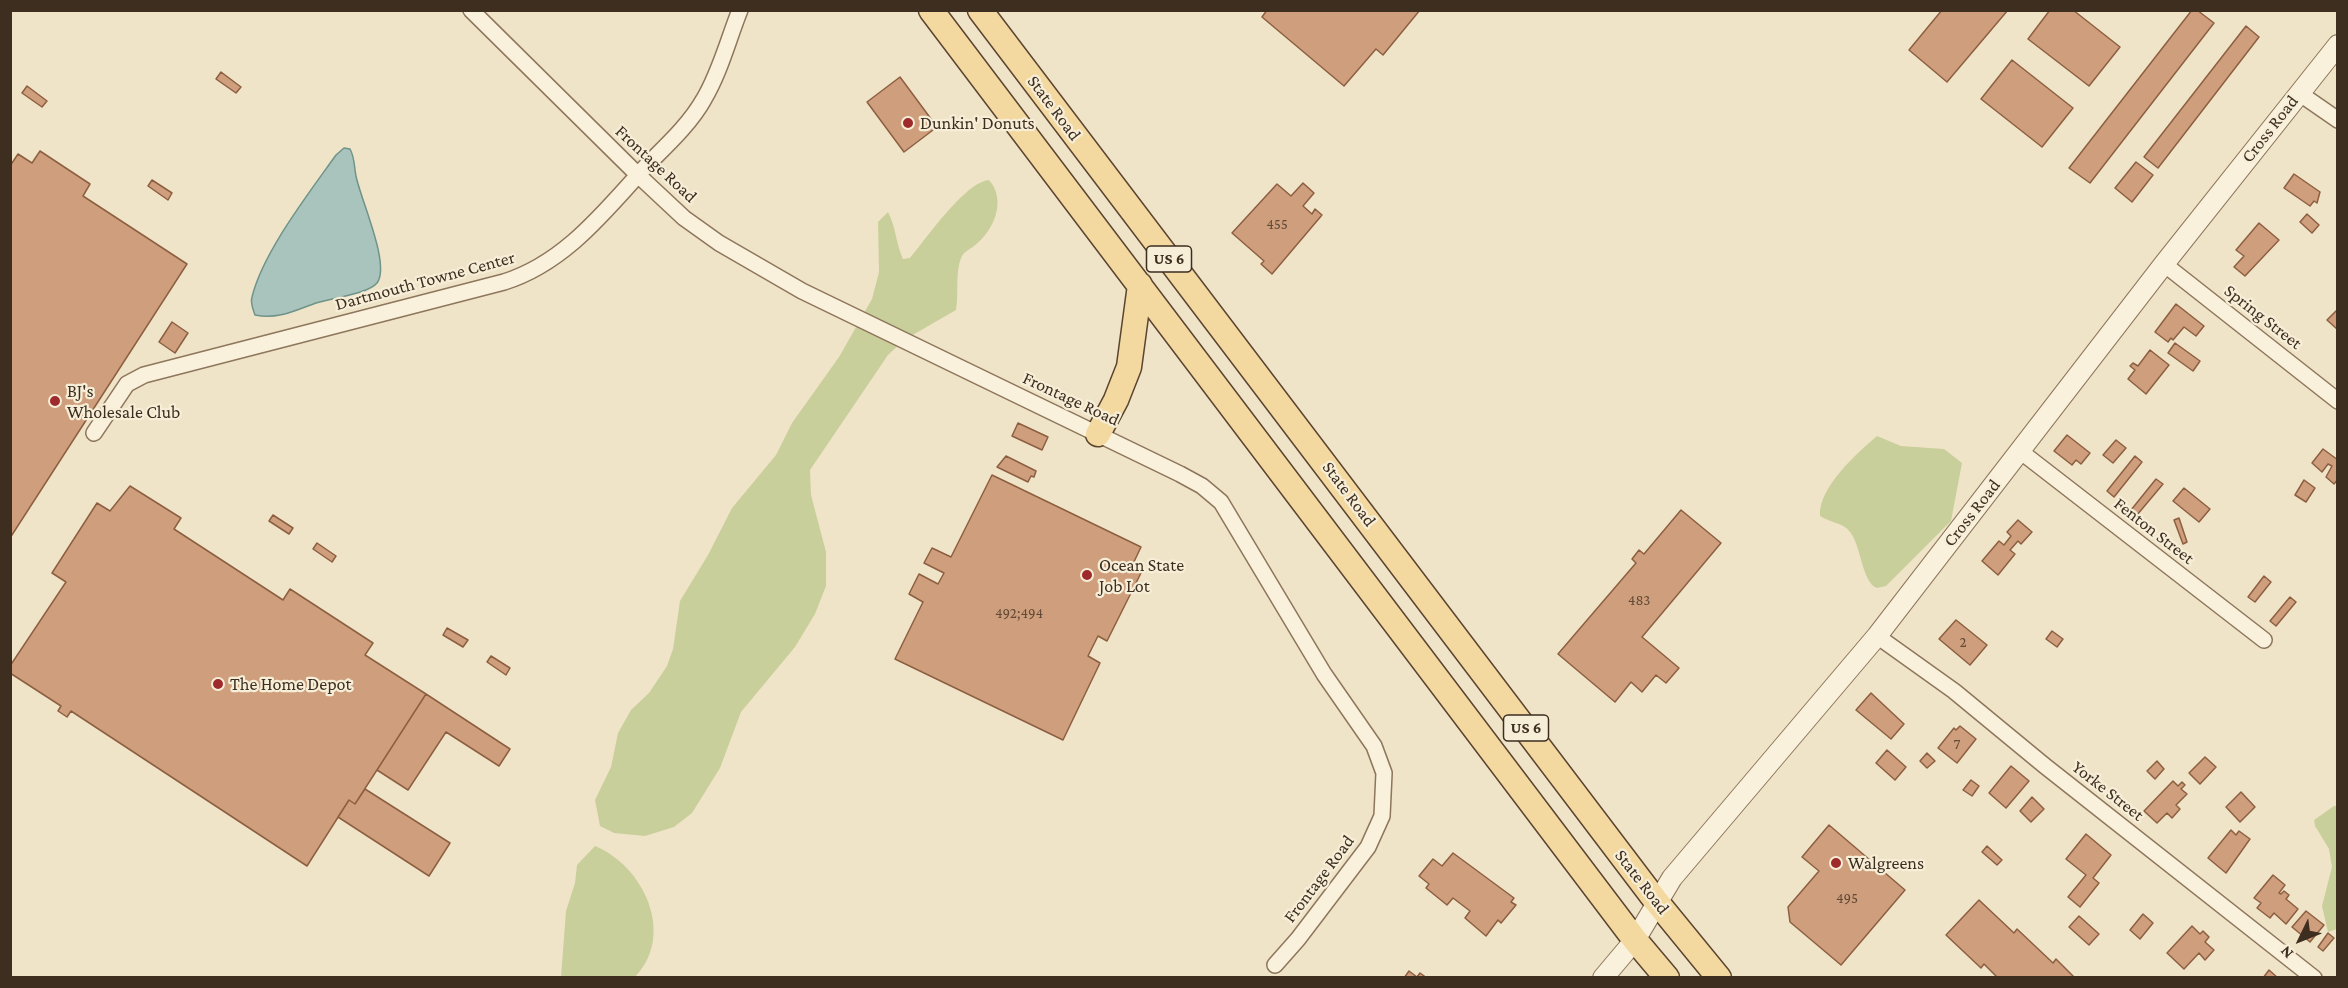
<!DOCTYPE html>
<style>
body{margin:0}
#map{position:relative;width:2348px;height:988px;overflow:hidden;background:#f0e4c8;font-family:"Crimson Pro",serif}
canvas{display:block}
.frame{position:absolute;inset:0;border:12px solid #3d2e20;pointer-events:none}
.north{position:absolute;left:2270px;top:910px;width:60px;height:60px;-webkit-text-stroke:4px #f7eed8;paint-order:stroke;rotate:227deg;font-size:16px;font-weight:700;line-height:24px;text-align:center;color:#3d2e20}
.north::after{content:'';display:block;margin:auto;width:21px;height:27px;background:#3d2e20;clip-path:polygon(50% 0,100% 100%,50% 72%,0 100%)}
</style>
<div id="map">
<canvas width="2348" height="988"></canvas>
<div class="frame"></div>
<div class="north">N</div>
</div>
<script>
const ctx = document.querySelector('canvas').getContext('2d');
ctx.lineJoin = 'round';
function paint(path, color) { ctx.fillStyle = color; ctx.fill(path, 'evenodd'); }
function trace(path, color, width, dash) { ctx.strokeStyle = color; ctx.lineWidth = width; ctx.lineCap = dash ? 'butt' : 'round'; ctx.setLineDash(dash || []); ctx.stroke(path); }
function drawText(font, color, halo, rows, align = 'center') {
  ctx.font = font + ' "Crimson Pro",serif'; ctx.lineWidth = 4.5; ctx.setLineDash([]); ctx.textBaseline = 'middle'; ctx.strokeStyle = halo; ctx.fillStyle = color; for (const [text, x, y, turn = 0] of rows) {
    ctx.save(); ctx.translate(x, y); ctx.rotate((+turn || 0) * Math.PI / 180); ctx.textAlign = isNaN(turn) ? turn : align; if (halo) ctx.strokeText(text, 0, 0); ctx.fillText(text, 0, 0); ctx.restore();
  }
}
paint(new Path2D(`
 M989,180C1007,200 994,231 974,246C969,250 964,251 961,258C955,274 959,293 956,310L904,340L888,355L810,470L811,495L826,552V586L815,614L795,647L741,712L720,768L692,813L674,827L645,836L614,833L600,826L595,800L611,767L618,733L631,710L649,693L667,666L673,649L680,601L708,555L732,508L776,455L792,423L839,357L872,299L879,272L878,222L888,212C896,227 896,244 903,259L910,258C926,239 965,182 989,180Z
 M1877,436L1901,446L1944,449L1962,463L1951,521L1886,586L1877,588C1862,583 1861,545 1850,532C1843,522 1830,523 1820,516C1818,488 1857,453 1877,436Z
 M2334,806H2338L2337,929L2328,932L2322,906L2332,867L2329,849L2315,826L2314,820Z
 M595,846C644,866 676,935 635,977H561L566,911L575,883L577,865Z`), '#c9cf9b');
const water = new Path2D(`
 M344,148L350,149C355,158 354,167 356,176C360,198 391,265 377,283C368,294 331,298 316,303C296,310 278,320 255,315C253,309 250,303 252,297C263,252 309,193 336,155Z`);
paint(water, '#a9c4bc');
trace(water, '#6f938a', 1.5);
const building = new Path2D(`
 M1267,10H1420L1383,55L1376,49L1344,86L1262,17Z
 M1942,10H2008L1947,82L1909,50Z
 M2050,10H2073L2120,47L2089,86L2028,39Z
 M2192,10H2197L2214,23L2090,183L2069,168Z
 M2246,26L2259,37L2158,168L2144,157Z
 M2012,60L2073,108L2042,147L1981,99Z
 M221,72L241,87L236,93L216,79Z
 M900,77L937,127L904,152L867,102Z
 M27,86L47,101L42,107L22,93Z
 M40,151L90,184L83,196L187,264L10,538V166L18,154L32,163Z
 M2136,162L2153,175L2132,202L2115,188Z
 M2294,174L2320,192L2317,203L2314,201L2310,206L2284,188Z
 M152,180L172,193L168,200L148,186Z
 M1303,183L1314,193L1303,206L1312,214L1315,209L1322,215L1272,274L1261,264L1264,261L1232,233L1277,184L1291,196Z
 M2307,214L2319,225L2312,233L2300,222Z
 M2259,223L2279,240L2245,276L2234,267L2244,256L2236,250Z
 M2176,304L2204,326L2196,336L2184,327L2173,340L2171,338L2168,342L2155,332Z
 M2338,309V330L2327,320Z
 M172,322L188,333L175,353L159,342Z
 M2175,343L2200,361L2193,371L2168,353Z
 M2150,350L2169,365L2146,394L2128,379L2135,370L2130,366L2133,363L2138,366Z
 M1018,423L1048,437L1042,450L1012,436Z
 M2067,435L2090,453L2081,464L2076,460L2072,465L2054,451Z
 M2116,440L2126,448L2113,463L2103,455Z
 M2323,449L2338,460V479L2334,484L2326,477L2332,466L2328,464L2322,472L2312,463Z
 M1006,456L1036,471L1034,477L1031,476L1028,482L997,467Z
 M2135,456L2142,462L2114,497L2107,491Z
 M992,475L1141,547L1132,566L1142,571L1107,641L1098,636L1088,656L1100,663L1063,740L895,659L923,602L909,594L919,574L938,584L944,573L924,563L932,548L951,557Z
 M2156,479L2163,484L2137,515L2131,510Z
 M2304,480L2315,488L2306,502L2295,495Z
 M130,486L181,518L174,529L283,600L290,589L373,643L365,655L426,694L355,804L349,800L307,866L71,711L67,717L58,711L61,706L10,673V666L66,582L52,573L97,503L110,511Z
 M2184,488L2210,509L2199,522L2173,501Z
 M1681,510L1721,543L1642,637L1679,668L1666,683L1656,675L1642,692L1631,682L1615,702L1558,654L1636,563L1632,559L1639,550L1644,554Z
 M273,515L293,528L289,534L269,521Z
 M2179,518L2187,542L2183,544L2174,520Z
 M2018,520L2032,532L2021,544L2018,541L2010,550L2015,554L1998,575L1982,561L1999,541L2004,545L2011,536L2007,532Z
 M317,543L336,556L332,562L313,549Z
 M2264,576L2271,582L2255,602L2248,597Z
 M2290,597L2296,602L2276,626L2270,621Z
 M1956,620L1987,645L1970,665L1939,639Z
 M447,628L468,640L463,647L443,635Z
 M2052,631L2063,639L2057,647L2046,639Z
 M491,656L510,668L506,675L487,662Z
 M1871,693L1904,724L1891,739L1856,710Z
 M426,694L510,749L499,766L446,732L408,790L377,770Z
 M1960,726L1976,739L1957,763L1938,748L1954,728L1956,730Z
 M1887,750L1906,767L1895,780L1876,763Z
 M1927,753L1935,761L1927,768L1920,761Z
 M2205,757L2216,767L2200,784L2189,773Z
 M2157,761L2164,769L2155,779L2147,771Z
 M2011,766L2029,781L2006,808L1989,793Z
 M1971,780L1979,786L1972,796L1963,790Z
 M2173,781L2178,786L2182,782L2185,785L2181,789L2187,794L2176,805L2180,809L2172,818L2167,813L2157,823L2144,811Z
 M365,789L450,843L429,876L338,817L349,800L355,804Z
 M2241,792L2255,807L2240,822L2226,807Z
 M2032,797L2044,809L2031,822L2020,811Z
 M1829,825L1905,890L1841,965L1790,922L1788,907L1819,871L1802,857Z
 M2231,830L2236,835L2239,831L2250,839L2226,873L2208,858Z
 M2086,834L2111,855L2093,878L2099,883L2080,907L2068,897L2086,875L2066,859Z
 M1987,846L2002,860L1997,865L1982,852Z
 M1453,853L1514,898L1511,902L1516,905L1501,923L1498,920L1486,936L1465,918L1470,911L1453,898L1447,905L1426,888L1429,884L1419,876L1433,859L1442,866Z
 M2273,875L2285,885L2279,893L2281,894L2284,891L2289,895L2286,899L2298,909L2286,924L2274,913L2270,918L2257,908L2261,903L2254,898Z
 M1979,900L2014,933L2017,929L2053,963L2056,959L2075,978H1998L1984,964L1981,968L1946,935Z
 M2306,911L2324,925L2310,942L2292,927Z
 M2143,914L2153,923L2140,939L2130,930Z
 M2079,916L2099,934L2089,945L2069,927Z
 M2192,926L2200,934L2203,931L2209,937L2205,942L2214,950L2205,960L2199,953L2184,969L2167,953Z
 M2328,933L2334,938L2323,951L2318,947Z
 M2269,970L2278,978H2263Z
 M1409,971L1417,977L1420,973L1427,978H1404Z`);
paint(building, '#cf9f7d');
trace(building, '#8d5f41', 1.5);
const minor = new Path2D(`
 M471,10L638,175L684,218L719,243L802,291L1180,474L1202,486L1221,502L1324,674L1374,746L1384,773L1382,816L1368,847L1298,939L1275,965
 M2299,93L2338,120
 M2164,264L2338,401
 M94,433L127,384L144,375L504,282C565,263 605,211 647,165C667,145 690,124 704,99C720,72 728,40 740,10
 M2020,451L2264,640
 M1877,636L1954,691L2045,766L2314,978`);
const tertiary = new Path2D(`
 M1603,978L1635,940L1672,878L1877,636L2164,264L2338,45`);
const primary = new Path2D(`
 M931,10L1635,940L1667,978
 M980,10L1656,901L1719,978
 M1098,434L1116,400L1129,367L1140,285`);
trace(minor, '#8d765c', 18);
trace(tertiary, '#8d765c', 22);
trace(primary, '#5b4430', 27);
trace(minor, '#faf1dc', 15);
trace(tertiary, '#faf1dc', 20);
trace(primary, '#f3d9a0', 24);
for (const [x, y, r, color] of [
 [908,123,6,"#9e2a2b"],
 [55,401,6,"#9e2a2b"],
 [1087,575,6,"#9e2a2b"],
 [218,684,6,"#9e2a2b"],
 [1836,863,6,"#9e2a2b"]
]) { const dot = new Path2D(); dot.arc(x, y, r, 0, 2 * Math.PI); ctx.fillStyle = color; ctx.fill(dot); trace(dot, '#f7eed8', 2); }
drawText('15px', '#624a37', null, [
 ["455",1277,224],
 ["483",1639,600],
 ["492;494",1019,613],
 ["2",1963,642],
 ["7",1957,744],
 ["495",1847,898]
]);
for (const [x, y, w] of [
 [1169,259,45],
 [1526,728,45]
]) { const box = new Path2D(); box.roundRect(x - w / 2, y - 13, w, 26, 4.5); ctx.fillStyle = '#f7eed8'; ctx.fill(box); trace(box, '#3d2e20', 1.5); }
drawText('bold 16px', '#3d2e20', null, [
 ["US 6",1169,259],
 ["US 6",1526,728]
]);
drawText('18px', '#3d2e20', '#f7eed8', [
 ["State Road",1054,108,53],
 ["Cross Road",2270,129,-52],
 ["Frontage Road",656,164,43],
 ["Dartmouth Towne Center",425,281,-15],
 ["Spring Street",2263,317,38],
 ["Frontage Road",1071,399,25],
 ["State Road",1349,494,53],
 ["Cross Road",1972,513,-52],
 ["Fenton Street",2154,531,38],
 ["Yorke Street",2108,791,38],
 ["Frontage Road",1319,879,-53],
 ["State Road",1642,882,52]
]);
drawText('18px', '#3d2e20', '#f7eed8', [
 ["Dunkin' Donuts",920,123],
 ["BJ's",67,391],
 ["Wholesale Club",67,412],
 ["Ocean State",1099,565],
 ["Job Lot",1099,586],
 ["The Home Depot",230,684],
 ["Walgreens",1848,863]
], 'left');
</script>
